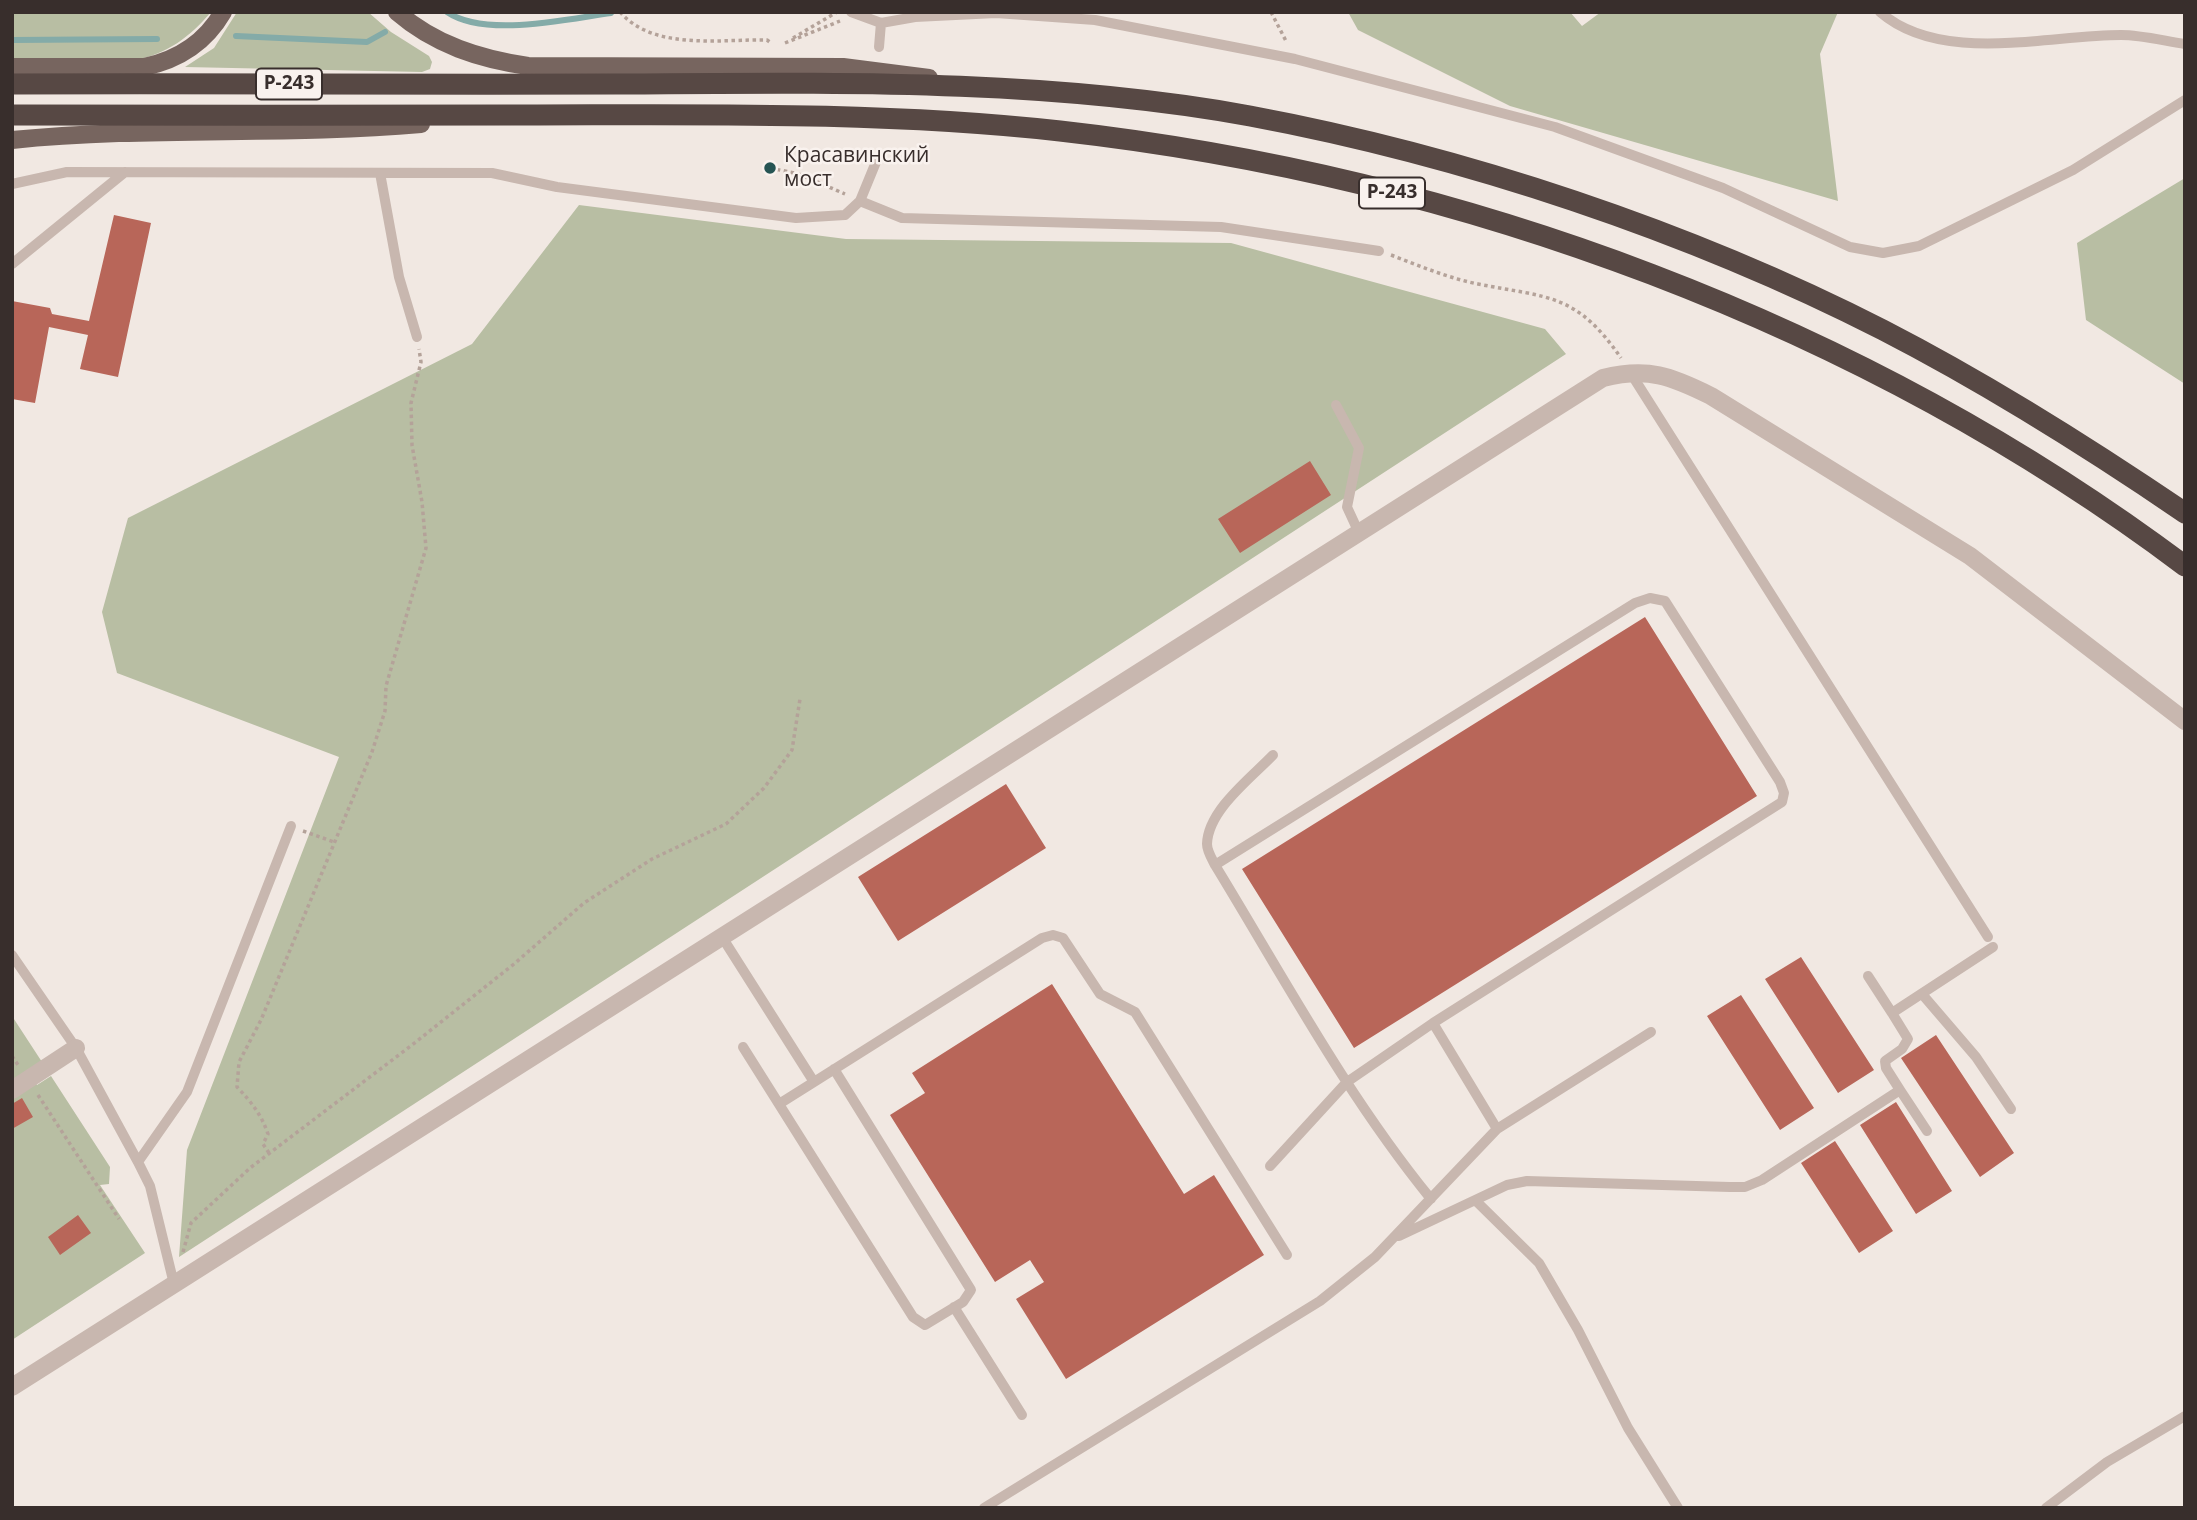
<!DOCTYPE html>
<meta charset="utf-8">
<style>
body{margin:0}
#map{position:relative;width:2197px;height:1520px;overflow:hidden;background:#f1e8e2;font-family:"Open Sans",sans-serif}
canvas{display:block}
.frame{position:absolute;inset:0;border:14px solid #382e2c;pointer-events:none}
</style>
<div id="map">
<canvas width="2197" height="1520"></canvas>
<div class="frame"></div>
</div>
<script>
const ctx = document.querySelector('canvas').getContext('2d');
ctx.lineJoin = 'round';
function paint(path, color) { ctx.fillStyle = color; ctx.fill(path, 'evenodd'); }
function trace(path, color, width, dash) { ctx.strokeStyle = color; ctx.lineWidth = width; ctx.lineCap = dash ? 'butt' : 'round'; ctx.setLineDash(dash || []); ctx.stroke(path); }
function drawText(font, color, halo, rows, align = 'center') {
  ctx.font = font + ' "Open Sans",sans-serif'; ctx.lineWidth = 5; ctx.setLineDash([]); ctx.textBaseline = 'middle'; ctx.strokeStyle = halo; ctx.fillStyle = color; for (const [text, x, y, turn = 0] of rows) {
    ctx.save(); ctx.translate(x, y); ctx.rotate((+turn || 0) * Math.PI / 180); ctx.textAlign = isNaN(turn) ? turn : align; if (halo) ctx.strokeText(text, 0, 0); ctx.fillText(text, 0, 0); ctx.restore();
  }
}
paint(new Path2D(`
 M12,12H211C190,37 167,54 135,60L12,61Z
 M237,12H368L391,32L429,56L432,62L430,69L422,72L185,67L214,48Z
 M1348,12H1570L1582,26L1601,12H1838L1820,54L1838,201L1510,106L1358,30Z
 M2185,178V384L2086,320L2077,243Z
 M579,205L846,239L1231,243L1545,329L1566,354L179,1257L187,1150L339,757L117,673L102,612L128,518L472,344Z
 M12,1016L42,1062L28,1071L37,1085L51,1076L110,1167L109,1184L100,1185L145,1253L12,1340Z`), '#b8bea3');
trace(new Path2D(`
 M447,12C485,38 567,19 611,13
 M236,36L367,42L385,32
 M12,40L157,39`), '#84aba8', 6);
paint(new Path2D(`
 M114,215L151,223L118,377L80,369L88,335L49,327L35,403L12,399V301L50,308L52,314L89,321Z
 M1310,461L1331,495L1240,553L1218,519Z
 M1645,617L1757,796L1354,1048L1242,869Z
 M1006,784L1046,848L898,941L858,877Z
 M1801,957L1874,1070L1838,1093L1765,979Z
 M1052,984L1184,1194L1214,1175L1264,1255L1066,1379L1016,1299L1044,1282L1030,1260L995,1282L890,1115L925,1093L912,1073Z
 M1741,995L1814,1108L1780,1130L1707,1016Z
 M1936,1035L2014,1153L1980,1177L1901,1058Z
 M22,1098L33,1117L12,1129V1104Z
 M1896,1102L1952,1191L1916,1214L1860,1125Z
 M1835,1141L1893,1231L1859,1253L1801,1163Z
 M78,1215L91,1233L60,1255L48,1237Z`), '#b86659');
trace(new Path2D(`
 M620,12C654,51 720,39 767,40L771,43
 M1271,12L1286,41
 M793,38L837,12
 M785,43L840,21
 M770,168L799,174L845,194
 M1391,255C1420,266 1448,278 1478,284C1549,298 1576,293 1621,358
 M303,831L334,842
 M12,1056L18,1065
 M38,1095L119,1219
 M269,1153L263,1144L268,1134C261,1114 252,1103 237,1087L239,1062L261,1020L372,752L385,711L386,686L426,548L422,502L412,445L411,403L421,362L419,349
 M183,1252L191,1223L250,1168L412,1045L514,964L584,903L652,859L726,824L764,788L792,750L800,699`), '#b4a299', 3.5, [3.5, 3.5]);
trace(new Path2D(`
 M851,12L881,23L915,17L996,13L1095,20L1295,59L1555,127L1723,188L1850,247L1883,253L1919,246L2073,170L2185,100
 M1880,12C1941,65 2047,35 2121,35C2142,35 2164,41 2185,44
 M879,47L881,23
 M380,173L399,277L417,337
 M12,184L67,172L492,173L557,187L796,218L845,215L860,201L876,162
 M860,201L902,218L1221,227L1379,251
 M12,264L125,172
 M1630,372L1988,937
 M1336,405L1359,448L1347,507L1359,533
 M1273,755C1251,778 1208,810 1207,844C1207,851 1212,859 1215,865C1284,978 1347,1096 1431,1199
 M1215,865L1635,603L1650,598L1665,601L1780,782L1784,793L1782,802L1433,1023
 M722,937L814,1082L1042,938L1053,935L1063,938L1100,994L1135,1012L1287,1255
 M12,955L76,1048L138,1162L150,1186L174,1284
 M1868,976L1892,1013
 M1922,994L1976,1057L2011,1109
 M743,1047L913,1317L925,1325L963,1302L971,1290L834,1069
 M1900,1090L1927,1131
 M779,1104L814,1082
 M138,1162L187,1092L291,826
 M1270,1166L1347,1082L1433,1023L1497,1129
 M1475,1200L1539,1263L1578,1330L1628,1428L1678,1508
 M1399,1236L1507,1185L1527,1181L1730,1187H1745L1762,1180L1900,1090L1886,1068L1885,1061L1902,1049L1908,1039L1892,1013L1993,947
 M954,1307L1022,1415
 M984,1508L1320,1301L1375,1257L1497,1129L1651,1032
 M2046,1508L2107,1462L2185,1416`), '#c8b7af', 10);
trace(new Path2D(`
 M12,1090L76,1048
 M12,1387L1603,378C1648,367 1671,376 1711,396L1970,556L2185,721`), '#c8b7af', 18);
trace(new Path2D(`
 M397,12C435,45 480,59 528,66L843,67L929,78
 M12,67H144C178,60 205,43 223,12
 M12,140C148,126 285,136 421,124`), '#77655f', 18);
trace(new Path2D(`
 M12,84C213,83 414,85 615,84C825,83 1042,78 1250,116C1464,156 1689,231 1883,330C1988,384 2088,447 2185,513
 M12,115C179,115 347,116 514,115C696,115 878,111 1060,131C1461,176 1861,323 2185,566`), '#574844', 21);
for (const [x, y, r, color] of [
 [770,168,7,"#265453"]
]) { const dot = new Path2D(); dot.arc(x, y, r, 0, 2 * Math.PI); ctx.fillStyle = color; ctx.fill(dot); trace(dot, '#f9f2ee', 2.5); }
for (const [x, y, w] of [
 [289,84,66],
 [1392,193,66]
]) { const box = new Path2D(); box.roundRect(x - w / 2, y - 15.5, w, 31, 5); ctx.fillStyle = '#f9f2ee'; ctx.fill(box); trace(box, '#382e2c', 2); }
drawText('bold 19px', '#382e2c', null, [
 ["Р-243",289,84],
 ["Р-243",1392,193]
]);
drawText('21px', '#382e2c', '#f9f2ee', [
 ["Красавинский",784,156],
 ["мост",784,180]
], 'left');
</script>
